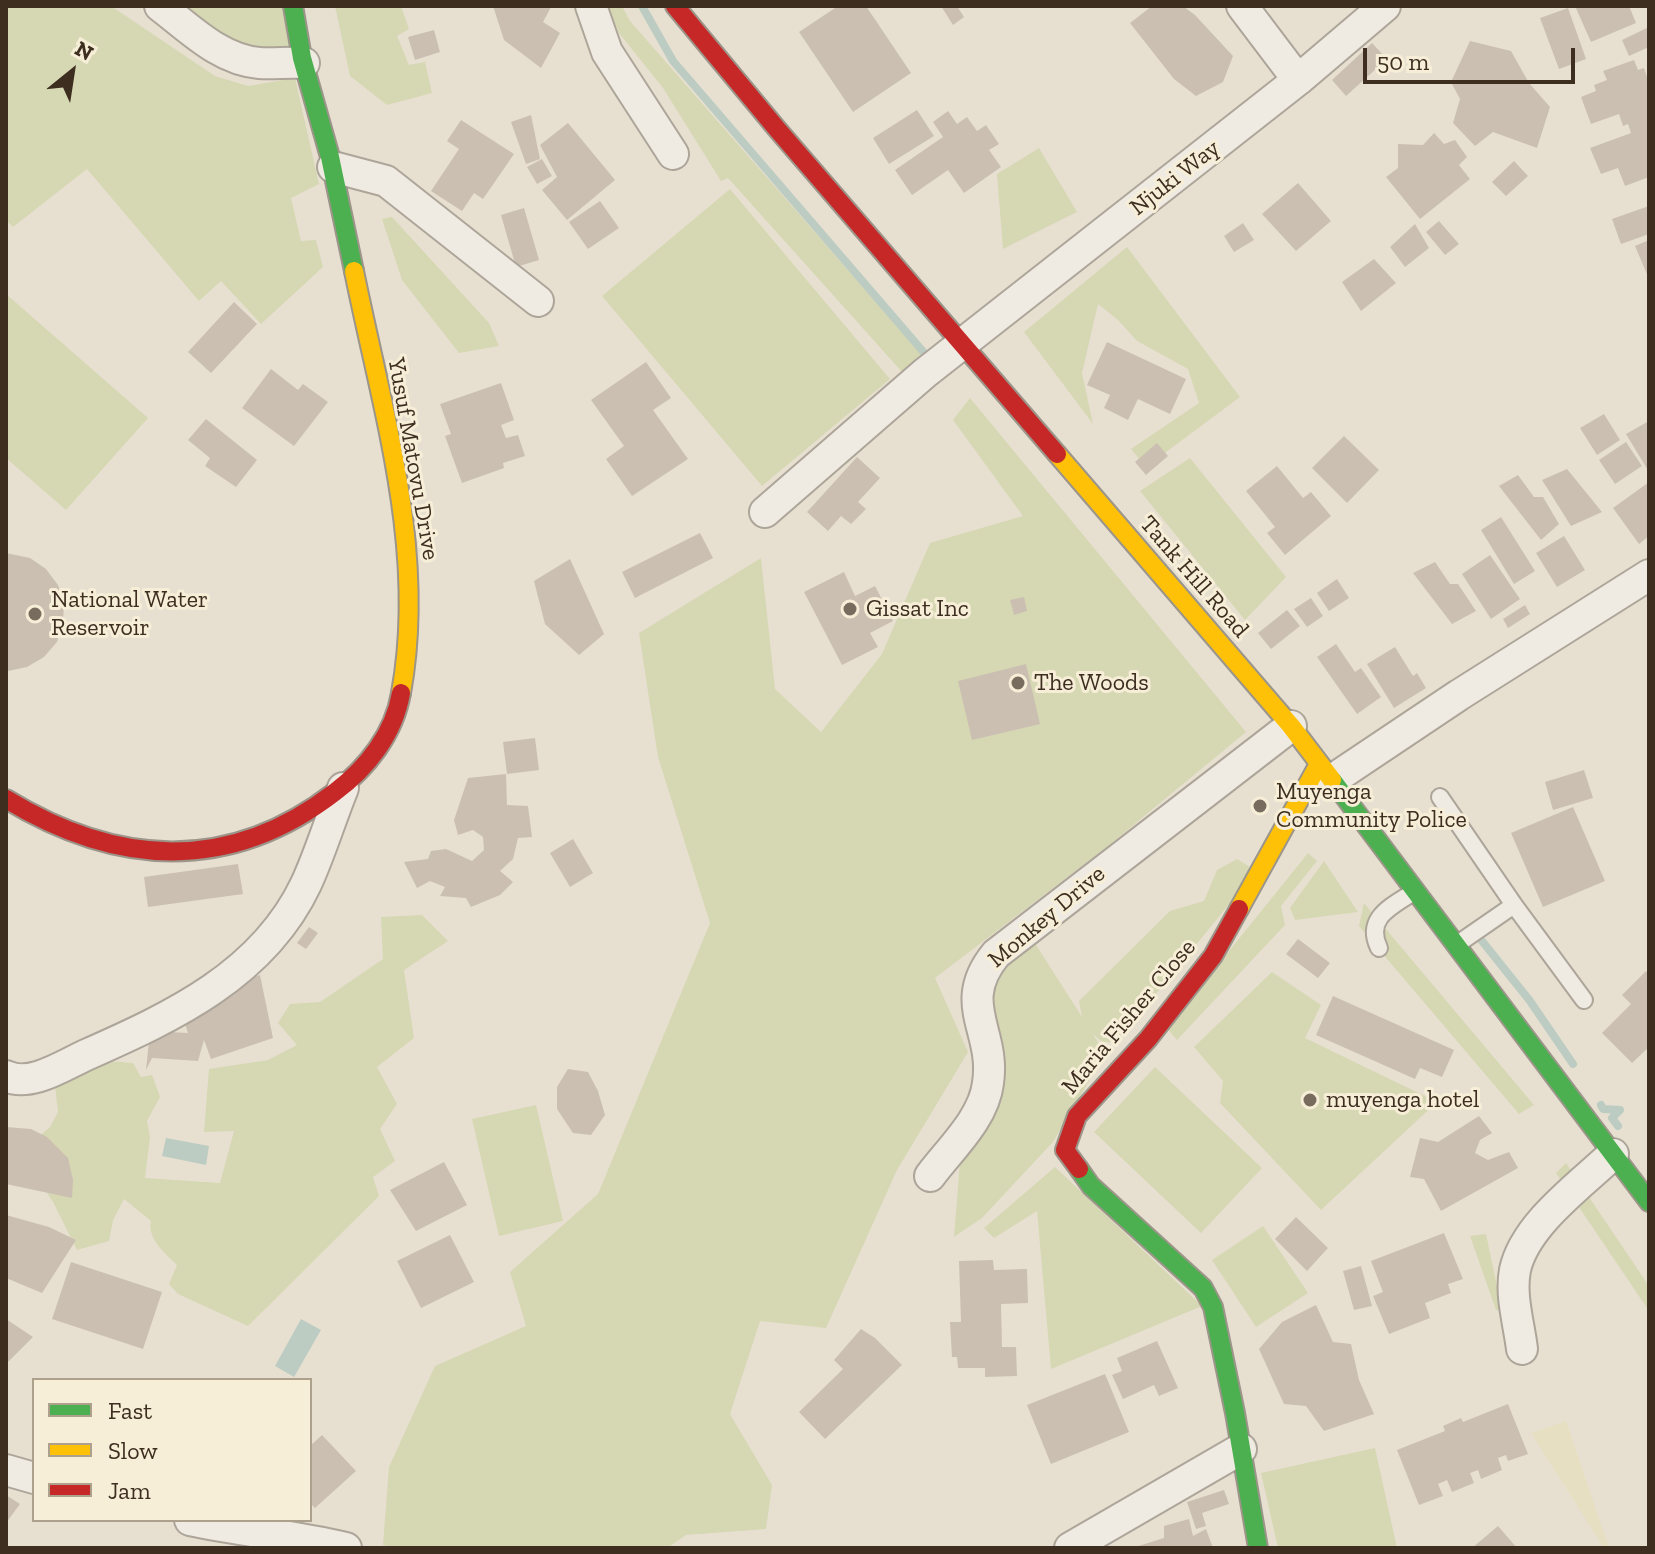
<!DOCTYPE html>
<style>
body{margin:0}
#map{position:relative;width:1655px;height:1554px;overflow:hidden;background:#e7e0d1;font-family:"Zilla Slab",serif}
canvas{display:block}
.frame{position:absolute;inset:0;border:8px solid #3d2e20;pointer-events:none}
.legend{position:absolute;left:32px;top:1378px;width:280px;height:144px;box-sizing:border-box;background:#f7eed8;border:2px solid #ada18e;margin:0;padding:10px 14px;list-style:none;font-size:24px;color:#3d2e20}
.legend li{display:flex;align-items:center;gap:16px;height:40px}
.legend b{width:40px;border:2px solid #ada18e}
.north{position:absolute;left:32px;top:32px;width:80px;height:80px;-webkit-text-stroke:6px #f7eed8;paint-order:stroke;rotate:30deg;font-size:22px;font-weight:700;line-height:32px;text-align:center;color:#3d2e20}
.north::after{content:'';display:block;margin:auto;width:28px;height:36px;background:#3d2e20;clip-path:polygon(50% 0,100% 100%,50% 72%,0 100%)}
.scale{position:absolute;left:1363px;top:48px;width:212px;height:36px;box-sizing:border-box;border:4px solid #3d2e20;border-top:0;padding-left:10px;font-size:24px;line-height:28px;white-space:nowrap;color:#3d2e20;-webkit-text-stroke:6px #f7eed8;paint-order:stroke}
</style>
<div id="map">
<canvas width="1655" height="1554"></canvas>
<div class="frame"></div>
<ul class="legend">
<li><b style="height:10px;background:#4caf50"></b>Fast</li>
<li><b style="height:10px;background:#ffc107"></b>Slow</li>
<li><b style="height:10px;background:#c62828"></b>Jam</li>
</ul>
<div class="north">N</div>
<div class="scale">50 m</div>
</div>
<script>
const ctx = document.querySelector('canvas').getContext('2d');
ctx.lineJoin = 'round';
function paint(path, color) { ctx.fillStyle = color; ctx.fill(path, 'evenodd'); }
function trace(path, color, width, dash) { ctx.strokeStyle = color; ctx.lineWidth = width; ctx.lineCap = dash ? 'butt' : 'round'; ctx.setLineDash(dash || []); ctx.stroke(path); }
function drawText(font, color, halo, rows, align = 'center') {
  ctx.font = font + ' "Zilla Slab",serif'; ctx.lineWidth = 6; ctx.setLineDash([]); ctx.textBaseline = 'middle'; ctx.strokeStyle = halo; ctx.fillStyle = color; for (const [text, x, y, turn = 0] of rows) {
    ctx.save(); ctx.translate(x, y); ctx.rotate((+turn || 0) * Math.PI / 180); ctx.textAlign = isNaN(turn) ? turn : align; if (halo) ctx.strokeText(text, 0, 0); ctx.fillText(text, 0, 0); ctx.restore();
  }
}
paint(new Path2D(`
 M1566,1421L1609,1548H1604L1531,1433Z`), '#e6dfc2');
paint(new Path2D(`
 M6,6H111L215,76L248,86L295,78L319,184L291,198L301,241L316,240L323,267L261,324L221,281L199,301L87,169L13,227L6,220Z
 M174,6H286L292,51L242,53Z
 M335,6H401L409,29L397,36L409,65L425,62L432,93L387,105L350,76Z
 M607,6H622L630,21L924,357L903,373L728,178L721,181L663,88L619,33Z
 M1039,148L1077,212L1003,249L997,174Z
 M730,189L890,379L762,486L602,296Z
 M392,217L489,323L499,346L459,353L402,280L382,219Z
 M1127,247L1240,397L1146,467L1131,449L1199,403L1188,369L1137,341L1118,320L1098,304L1082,373L1093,424L1024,332Z
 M6,294L148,418L66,510L6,458Z
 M970,398L1246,732L1108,846L935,978L968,1052L897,1170L826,1328L760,1321L730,1414L772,1485L766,1529L686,1535L667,1548H395L383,1545L389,1467L435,1366L526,1326L510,1272L598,1194L710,923L658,757L639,633L761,558L775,689L821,732L882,654L930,543L1023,516L953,420Z
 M1190,458L1286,577L1245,620L1140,491Z
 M1308,853L1317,861L1281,906L1285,925L1177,1040L1167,1028Z
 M1237,859L1253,869L1230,903L1117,1042H1102L1093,1034L1105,1054L1053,1142L982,1218L954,1237L960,1162L1004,1083L991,980L1031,937L1082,1017L1079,1001L1170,911L1204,901L1217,870Z
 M1324,861L1358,912L1295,920L1290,908Z
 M1364,903L1534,1105L1519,1114L1359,926Z
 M422,915L448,941L404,970L414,1038L377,1067L397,1104L380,1129L395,1161L373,1177L379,1196L248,1326L178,1294L169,1284L177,1265C165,1253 147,1239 151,1221L124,1199L113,1220L109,1241L77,1250L53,1202L27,1162L30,1144L50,1127L58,1112L55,1086L108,1061L133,1063L141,1077L152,1075L160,1097L147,1121L150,1137L145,1178L220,1183L234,1131L204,1132L209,1069L268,1060L297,1045L278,1023L290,1004L320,1002L383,959L381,917Z
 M1272,972L1321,1005L1305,1038L1437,1102L1321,1210L1220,1103L1223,1081L1194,1047Z
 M1155,1067L1262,1168L1201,1233L1094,1132Z
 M536,1105L563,1221L499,1236L472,1119Z
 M1566,1163L1649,1286V1311L1556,1173Z
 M1055,1167L1202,1306L1051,1369L1037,1211L994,1238L984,1228Z
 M1263,1226L1308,1293L1256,1327L1212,1260Z
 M1486,1234L1502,1310H1496L1470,1236Z
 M1375,1448L1397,1548H1278L1261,1473Z`), '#d6d7b3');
paint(new Path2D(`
 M166,1138L209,1146L206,1165L162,1156Z
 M301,1319L321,1330L294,1377L275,1366Z`), '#bcccc2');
trace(new Path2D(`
 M642,6L673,61L927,356
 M1474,931L1530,1001L1573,1064
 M1601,1105L1603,1109L1620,1110L1612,1118L1618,1126`), '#bcccc2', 8);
paint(new Path2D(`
 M493,6L551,7L543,22L560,33L541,68L504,40Z
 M838,6H866L911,73L853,112L799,32Z
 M941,6H957L964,17L953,25Z
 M1152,6H1183L1195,15L1233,56L1223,82L1196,96L1174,79L1130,23Z
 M1575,6H1629L1636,23L1591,42Z
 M1568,8L1586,59L1559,69L1540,18Z
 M1649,27V47L1629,56L1622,40Z
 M434,30L440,52L415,60L408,37Z
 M1470,41L1511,51L1529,83L1550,107L1537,148L1493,132L1475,146L1453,123L1460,99L1451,82Z
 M1372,43L1387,59L1346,96L1332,80Z
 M1634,60L1638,70L1644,68L1649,83V177L1625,186L1618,168L1601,174L1590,148L1631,133L1628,124L1623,126L1619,114L1591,124L1581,97L1596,91L1594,85L1607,80L1603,71Z
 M917,110L934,136L889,164L873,138Z
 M948,111L957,124L967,117L977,131L986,125L999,144L989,150L1001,167L964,193L948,170L912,195L895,170L943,137L933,122Z
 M531,115L540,159L526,164L511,122Z
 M461,120L514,154L483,199L474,193L462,211L431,191L459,149L447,141Z
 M568,123L615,180L567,220L542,190L557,177L540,145Z
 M1434,133L1444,144L1455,140L1467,157L1459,165L1470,179L1420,219L1386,177L1398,168V144L1423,145Z
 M542,159L552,176L537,184L527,167Z
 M1514,161L1528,176L1506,196L1492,182Z
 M1298,183L1331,221L1296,251L1262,214Z
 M600,201L619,228L588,249L569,222Z
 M1649,206V234L1621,244L1612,219Z
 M524,208L539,260L516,267L501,215Z
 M1439,221L1459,244L1445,255L1426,232Z
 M1243,223L1254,240L1234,252L1224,236Z
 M1415,224L1429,248L1405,267L1390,247Z
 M1649,240V279L1635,246Z
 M1374,259L1396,283L1361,311L1342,282Z
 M234,302L257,324L211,373L188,352Z
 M1107,342L1186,379L1170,414L1138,399L1128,420L1104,408L1110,395L1087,385Z
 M646,362L671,398L653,410L688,459L632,496L606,459L624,446L591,400Z
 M271,369L298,390L303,384L328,402L294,446L242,408Z
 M501,383L514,420L501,425L506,438L518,435L525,456L503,463L504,468L462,483L445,436L451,434L440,404Z
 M1604,414L1620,440L1597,455L1580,428Z
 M206,419L257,460L236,487L205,466L210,458L188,440Z
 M1649,421V472L1626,434Z
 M1344,436L1379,470L1347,503L1312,468Z
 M1626,442L1642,466L1615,484L1599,460Z
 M1157,443L1168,456L1146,475L1135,462Z
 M857,457L880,478L858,502L866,509L851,524L841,516L828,531L807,512Z
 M1277,466L1303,498L1311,492L1331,516L1285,555L1267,533L1275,527L1246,491Z
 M1567,469L1602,512L1571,526L1542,480Z
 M1518,475L1534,497H1543L1559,524L1541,540L1499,486Z
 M1649,482V536L1639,544L1613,508Z
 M1501,517L1535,571L1514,584L1481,530Z
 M700,533L713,558L635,598L622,572Z
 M1564,536L1585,570L1557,587L1536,553Z
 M6,553L30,558L46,569L58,585L64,604L63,623L57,642L44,657L27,667L8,671H6Z
 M1490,555L1520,599L1491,619L1462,574Z
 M570,559L604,634L579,655L545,624L534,581Z
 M1435,562L1450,584H1458L1476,611L1452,624L1413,573Z
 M844,572L855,596L875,586L893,621L870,633L878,647L842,665L804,592Z
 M1337,579L1349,598L1329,611L1317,593Z
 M1024,597L1027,611L1014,615L1010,600Z
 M1311,598L1323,616L1307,627L1294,609Z
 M1525,605L1530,614L1508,628L1503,619Z
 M1287,610L1300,626L1271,649L1258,633Z
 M1336,644L1355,672L1361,668L1381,697L1357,714L1317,657Z
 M1395,647L1413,676L1417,673L1426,688L1394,708L1367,664Z
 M1026,664L1040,724L972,740L958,681Z
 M535,738L539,770L507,774L503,742Z
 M1584,770L1593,798L1553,810L1545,782Z
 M506,774L507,805L528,806L532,837L518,838L513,859L500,871L513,882L500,895L471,907L466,898L440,896L445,887L430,881L417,888L404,862L428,859L431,851L446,849L472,861L484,850L483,837L473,830L458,835L454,820L468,778Z
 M1573,807L1605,881L1543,907L1511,833Z
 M573,839L593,873L570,887L550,853Z
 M238,864L243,894L148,907L144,877Z
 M309,927L318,933L306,949L297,943Z
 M1298,939L1330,963L1318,978L1286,954Z
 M1646,971L1649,975V1047L1632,1063L1602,1033L1631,1004L1622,995Z
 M260,975L273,1038L211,1059L204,1040L198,1061L152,1058L146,1070L150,1031L188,1033L181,1011L229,997L228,985Z
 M1333,996L1454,1050L1442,1077L1420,1068L1415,1079L1316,1035Z
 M568,1069L588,1072L598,1091L605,1115L591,1135L573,1133L557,1109V1087Z
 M1479,1116L1492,1133L1480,1140L1475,1153L1488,1160L1509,1152L1518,1168L1441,1211L1424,1179L1410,1177L1420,1138L1438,1142Z
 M6,1127L31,1129L47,1137L68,1158L73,1180L72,1198L6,1184Z
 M444,1162L467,1205L416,1231L390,1190Z
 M6,1215L49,1227L76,1240L42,1293L6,1278Z
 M1296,1217L1328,1248L1307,1271L1275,1239Z
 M1444,1233L1463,1279L1448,1284L1451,1293L1425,1303L1430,1318L1389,1334L1373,1296L1383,1292L1371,1261Z
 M450,1235L474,1282L421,1308L397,1261Z
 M993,1260L994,1270L1027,1269L1028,1303L1001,1304L1002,1347H1016L1017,1376L985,1377V1368H958L957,1357H952L950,1322H961L959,1261Z
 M71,1262L162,1292L143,1349L52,1319Z
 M1361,1266L1372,1306L1354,1310L1343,1271Z
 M1316,1305L1333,1342L1351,1344L1359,1380L1374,1414L1324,1431L1306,1406L1284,1404L1259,1349L1282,1322Z
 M6,1319L33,1337L6,1364Z
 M861,1329L875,1338L902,1365L825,1439L799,1412L843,1369L834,1360Z
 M1157,1341L1178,1388L1159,1396L1154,1385L1123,1399L1112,1375L1122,1371L1117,1358Z
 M1105,1374L1129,1432L1051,1464L1027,1405Z
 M1508,1404L1528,1454L1508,1461L1506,1455L1498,1458L1502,1470L1481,1479L1478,1470L1470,1473L1474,1483L1452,1492L1447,1480L1438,1484L1443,1496L1419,1505L1397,1450L1445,1431L1443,1426L1461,1418L1463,1422Z
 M322,1435L356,1471L315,1508L310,1503V1446Z
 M1224,1490L1229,1504L1202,1513L1206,1526L1196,1529L1187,1502Z
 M6,1495L20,1504L6,1523Z
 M1189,1519L1193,1536L1206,1529L1213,1548H1132L1164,1538V1526Z
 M1498,1526L1517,1548H1472Z`), '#cbbfb2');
const lane = new Path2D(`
 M1440,797L1514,905L1584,1000
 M1459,943L1514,905
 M1379,948C1364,917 1393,906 1415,891`);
const street = new Path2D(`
 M160,6C189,28 220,60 259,63C274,64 288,62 304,63
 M591,6L607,52L673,154
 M1242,6L1298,80
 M333,167L386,181L538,301
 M765,512L925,373L1298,80L1385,6
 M1332,780L1459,695L1649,575
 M6,1076C30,1088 64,1065 86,1055C172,1017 263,975 306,884C320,854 330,820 343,788
 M930,1176C951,1148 984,1118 988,1083C996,1030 955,1004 996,954L1291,726
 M1522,1349C1519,1324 1510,1295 1515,1270C1525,1224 1581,1185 1613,1154
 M6,1470L34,1478
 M190,1520C242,1531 295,1536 346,1548
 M1070,1548L1241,1449`);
const fast = new Path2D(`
 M293,6L302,58L330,157L354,271
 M1332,780L1649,1202
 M1079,1169L1091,1186L1203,1288L1213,1307L1235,1413L1258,1548`);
const slow = new Path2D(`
 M354,271C382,410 427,551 401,693
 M1057,454L1291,726L1332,780
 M1239,909L1319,764`);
const jam = new Path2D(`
 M675,6L777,129L1057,454
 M6,799C116,866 229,874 335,792C367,768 394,734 401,693
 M1079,1169L1065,1150L1077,1116L1148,1039L1213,956L1239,909`);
trace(lane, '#ada599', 20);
trace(street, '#ada599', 34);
trace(fast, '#9c958a', 22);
trace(slow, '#9c958a', 22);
trace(jam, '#9c958a', 22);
trace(lane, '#efebe3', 16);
trace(street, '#efebe3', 30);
trace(fast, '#4caf50', 18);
trace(slow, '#ffc107', 18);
trace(jam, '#c62828', 18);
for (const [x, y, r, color] of [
 [850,609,8,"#786c5e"],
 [35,614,8,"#786c5e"],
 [1018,683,8,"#786c5e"],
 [1260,806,8,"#786c5e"],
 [1310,1100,8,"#786c5e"]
]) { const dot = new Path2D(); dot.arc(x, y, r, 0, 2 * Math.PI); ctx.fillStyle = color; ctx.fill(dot); trace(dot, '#f7eed8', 3); }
drawText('24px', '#3d2e20', '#f7eed8', [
 ["Njuki Way",1175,178,-38],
 ["Yusuf Matovu Drive",413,459,80],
 ["Tank Hill Road",1194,577,49],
 ["Monkey Drive",1047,917,-40],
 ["Maria Fisher Close",1129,1017,-50]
]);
drawText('24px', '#3d2e20', '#f7eed8', [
 ["National Water",51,600],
 ["Reservoir",51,628],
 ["Gissat Inc",866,609],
 ["The Woods",1034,683],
 ["Muyenga",1276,792],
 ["Community Police",1276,820],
 ["muyenga hotel",1326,1100]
], 'left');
</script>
